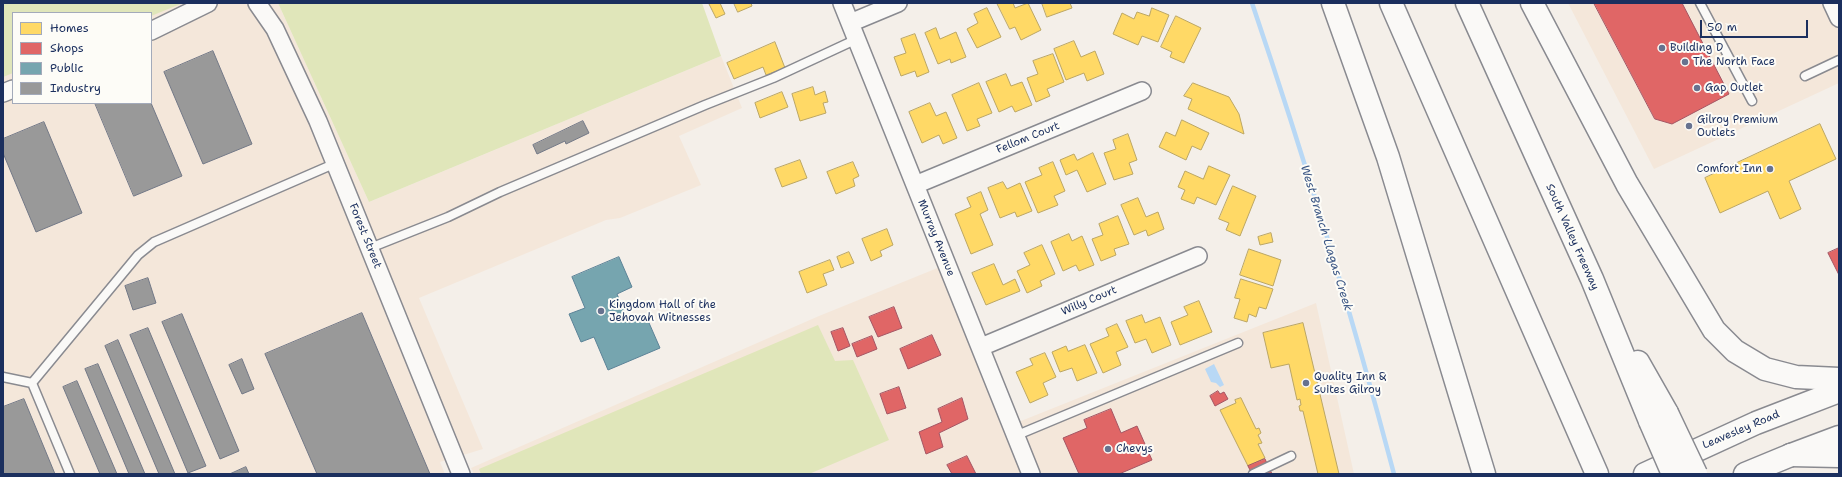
<!DOCTYPE html>
<style>
body{margin:0}
#map{position:relative;width:1842px;height:477px;overflow:hidden;background:#f4efe9;font-family:"Shantell Sans",sans-serif}
canvas{display:block}
.frame{position:absolute;inset:0;border:4px solid #1b2f5e;pointer-events:none}
.legend{position:absolute;left:12px;top:12px;width:140px;height:92px;box-sizing:border-box;background:#fdfcf7;border:1px solid #a3aaba;margin:0;padding:5px 7px;list-style:none;font-size:12px;color:#1b2f5e}
.legend li{display:flex;align-items:center;gap:8px;height:20px}
.legend b{width:20px;border:1px solid #a3aaba}
.scale{position:absolute;left:1700px;top:20px;width:108px;height:18px;box-sizing:border-box;border:2px solid #1b2f5e;border-top:0;padding-left:5px;font-size:12px;line-height:14px;white-space:nowrap;color:#1b2f5e;-webkit-text-stroke:3px #fdfcf7;paint-order:stroke}
</style>
<div id="map">
<canvas width="1842" height="477"></canvas>
<div class="frame"></div>
<ul class="legend">
<li><b style="height:11px;background:#ffd966"></b>Homes</li>
<li><b style="height:11px;background:#e06666"></b>Shops</li>
<li><b style="height:11px;background:#76a5af"></b>Public</li>
<li><b style="height:11px;background:#999"></b>Industry</li>
</ul>
<div class="scale">50 m</div>
</div>
<script>
const ctx = document.querySelector('canvas').getContext('2d');
ctx.lineJoin = 'round';
function paint(path, color) { ctx.fillStyle = color; ctx.fill(path, 'evenodd'); }
function trace(path, color, width, dash) { ctx.strokeStyle = color; ctx.lineWidth = width; ctx.lineCap = dash ? 'butt' : 'round'; ctx.setLineDash(dash || []); ctx.stroke(path); }
function drawText(font, color, halo, rows, align = 'center') {
  ctx.font = font + ' "Shantell Sans",sans-serif'; ctx.lineWidth = 4; ctx.setLineDash([]); ctx.textBaseline = 'middle'; ctx.strokeStyle = halo; ctx.fillStyle = color; for (const [text, x, y, turn = 0] of rows) {
    ctx.save(); ctx.translate(x, y); ctx.rotate((+turn || 0) * Math.PI / 180); ctx.textAlign = isNaN(turn) ? turn : align; if (halo) ctx.strokeText(text, 0, 0); ctx.fillText(text, 0, 0); ctx.restore();
  }
}
paint(new Path2D(`
 M3,3H278L369,202L721,56L742,108L679,136L701,185L620,218L606,220L419,298L483,449L440,462L445,474H3ZM13,13H151V103H13Z
 M1568,3H1839V83L1654,169Z
 M940,267L1016,423L1316,303L1354,474H474L471,468L819,316Z`), '#f4e7da');
paint(new Path2D(`
 M3,3H183L151,16V13H13V73L3,77Z
 M278,3H702L721,56L369,202Z
 M818,325L835,361L853,360L889,440L809,474H481L479,469Z`), '#e0e6ba');
paint(new Path2D(`
 M1214,364L1224,385L1220,387L1216,383L1211,382L1205,369Z`), '#b8d8f5');
const homes = new Path2D(`
 M720,3L725,14L716,18L709,4Z
 M734,3H751L752,6L738,12Z
 M997,3H1013L1015,8L1028,3L1041,30L1021,40L1015,27L1010,29Z
 M1042,3H1070L1072,8L1047,17Z
 M987,8L1001,37L977,48L967,29L978,23L974,14Z
 M1152,8L1169,15L1158,42L1142,36L1138,45L1113,34L1122,13L1134,19L1137,12L1149,16Z
 M1176,16L1201,28L1184,63L1170,57L1172,52L1161,47Z
 M936,28L940,39L956,32L966,57L951,63L950,59L938,64L925,33Z
 M915,34L929,72L917,77L915,71L901,76L894,57L906,53L901,39Z
 M1074,41L1081,57L1095,51L1104,74L1087,81L1084,73L1066,80L1054,49Z
 M775,42L785,68L766,75L763,67L734,79L727,63Z
 M1053,54L1064,82L1047,89L1050,96L1036,102L1027,78L1038,74L1033,61Z
 M1006,74L1011,86L1022,82L1032,105L1015,112L1012,106L999,112L986,82Z
 M979,83L992,113L977,119L980,126L967,131L952,95Z
 M1193,83L1229,97L1239,114L1244,134L1188,109L1192,99L1184,96Z
 M813,87L815,95L825,91L828,102L823,103L826,113L800,121L792,94Z
 M782,92L788,107L760,118L755,103Z
 M930,103L936,116L946,112L957,138L943,144L939,135L922,143L909,112Z
 M1182,120L1209,133L1201,150L1192,146L1186,160L1159,147L1166,132L1175,136Z
 M1820,124L1836,159L1789,181L1801,209L1780,219L1768,191L1720,213L1705,178Z
 M1128,134L1137,160L1129,163L1133,174L1114,180L1104,153L1116,149L1113,140Z
 M1093,153L1106,184L1087,192L1077,170L1066,175L1060,160L1074,154L1077,160Z
 M800,160L807,178L782,187L775,169Z
 M853,162L859,176L853,179L855,186L836,194L827,172Z
 M1053,162L1065,191L1054,196L1058,205L1038,213L1025,182L1042,175L1039,168Z
 M1209,166L1230,175L1216,205L1197,197L1194,204L1181,199L1185,190L1178,187L1185,171L1203,179Z
 M1003,182L1007,189L1020,183L1032,211L1017,217L1015,212L1000,218L988,188Z
 M1233,186L1256,196L1240,236L1226,230L1229,223L1219,219Z
 M981,192L988,210L980,214L993,245L971,254L955,214L971,207L967,198Z
 M1138,198L1146,217L1158,212L1164,229L1148,236L1146,230L1134,235L1121,205Z
 M1118,216L1129,244L1114,249L1116,255L1101,261L1092,239L1103,235L1099,224Z
 M887,229L893,245L880,251L882,256L871,261L862,239Z
 M1271,233L1273,242L1260,245L1258,237Z
 M1069,234L1072,241L1082,236L1094,265L1079,271L1076,265L1063,271L1051,242Z
 M1042,245L1055,274L1040,281L1042,286L1027,293L1017,271L1030,265L1024,253Z
 M1249,249L1281,260L1273,286L1240,275Z
 M849,252L854,263L841,268L837,257Z
 M830,260L834,270L823,274L827,285L807,293L799,272Z
 M994,264L1003,285L1015,279L1020,291L986,305L972,273Z
 M1241,279L1273,289L1266,309L1259,307L1256,317L1249,314L1247,322L1234,318L1240,299L1235,298Z
 M1199,301L1212,332L1180,345L1171,322L1188,315L1184,307Z
 M1142,315L1145,323L1160,317L1171,345L1152,353L1146,339L1135,343L1126,321Z
 M1303,323L1339,474H1318L1303,411H1300L1299,406L1301,405L1300,399L1297,400L1289,364L1271,368L1263,333Z
 M1117,324L1128,347L1116,352L1121,365L1103,373L1090,344L1109,336L1106,329Z
 M1085,345L1097,373L1077,381L1072,368L1060,372L1052,352L1066,346L1068,351Z
 M1045,353L1056,377L1043,383L1048,395L1030,403L1016,372L1033,365L1030,359Z
 M1241,398L1256,429L1259,428L1261,433L1258,435L1262,443L1258,444L1265,458L1248,466L1220,410L1236,403L1235,400Z`);
paint(homes, '#ffd966');
trace(homes, '#bba664', 1);
const shops = new Path2D(`
 M1594,3H1682L1729,94L1672,124L1655,119Z
 M1839,248V275L1828,253Z
 M894,307L902,328L878,337L869,317Z
 M843,328L850,346L838,351L831,332Z
 M932,335L941,355L908,369L900,349Z
 M872,336L877,349L857,357L852,344Z
 M899,387L906,408L887,414L880,394Z
 M1218,391L1220,394L1224,392L1228,399L1215,406L1210,396Z
 M962,398L968,419L939,433L943,447L926,454L919,432L942,422L938,409Z
 M1111,409L1121,433L1137,426L1152,460L1119,474H1079L1063,438L1087,428L1084,420Z
 M967,456L976,474H952L947,465Z
 M1265,459L1272,474H1252L1248,466Z`);
paint(shops, '#e06666');
trace(shops, '#a55664', 1);
const public = new Path2D(`
 M619,257L632,287L617,294L629,323L646,316L660,348L608,370L594,337L581,342L569,314L585,308L572,277Z`);
paint(public, '#76a5af');
trace(public, '#5b8297', 1);
const industry = new Path2D(`
 M213,51L252,144L203,164L164,72Z
 M95,103H151L182,176L134,196Z
 M583,121L589,133L566,144L565,141L537,154L533,145Z
 M44,122L82,213L36,232L3,153V139Z
 M148,278L156,303L133,310L125,286Z
 M362,313L430,474H317L265,354Z
 M182,314L239,451L220,459L162,322Z
 M148,328L206,466L188,473L130,335Z
 M118,340L175,474H159L105,346Z
 M242,359L254,389L242,394L229,365Z
 M98,364L145,474H129L85,369Z
 M77,381L117,474H100L63,387Z
 M24,399L55,474H3V407Z
 M246,467L249,474H230Z`);
paint(industry, '#999');
trace(industry, '#737987', 1);
trace(new Path2D(`
 M1252,3C1305,159 1352,315 1394,474`), '#b8d8f5', 4.5);
const service = new Path2D(`
 M1700,3L1752,101
 M1805,76L1839,60
 M370,248L448,217L500,192L705,105L773,78L857,39
 M3,377L32,383
 M32,383L138,255L154,242L336,163
 M32,383L70,474
 M1015,436L1238,343
 M1253,474L1291,456`);
const minor = new Path2D(`
 M257,3L275,29L318,121L461,474
 M842,3L1031,474
 M1832,3L1839,18
 M850,23L898,3
 M151,31L208,3
 M3,93L13,89
 M915,185L1142,91
 M981,347L1198,256`);
const secondary = new Path2D(`
 M1791,455L1839,437`);
const primary = new Path2D(`
 M1645,474L1756,423L1839,391
 M1745,474L1791,455`);
const motorway = new Path2D(`
 M1333,3L1388,157L1484,474
 M1391,3L1597,474
 M1467,3L1592,279L1650,421
 M1532,3L1627,184L1714,330L1735,351L1765,369L1796,377L1839,379
 M1638,362L1667,413
 M1791,455L1839,456`);
trace(service, '#898a90', 11);
trace(minor, '#898a90', 20);
trace(secondary, '#898a90', 25);
trace(primary, '#898a90', 25);
trace(motorway, '#898a90', 25);
trace(service, '#faf9f7', 8);
trace(minor, '#faf9f7', 17);
trace(secondary, '#faf9f7', 22);
trace(primary, '#faf9f7', 22);
trace(motorway, '#faf9f7', 22);
const motorwayBridge = new Path2D(`
 M1667,413L1696,474
 M1650,421L1673,474`);
trace(motorwayBridge, '#898a90', 25, []);
trace(motorwayBridge, '#faf9f7', 22);
for (const [x, y, r, color] of [
 [1662,48,4,"#67728f"],
 [1685,62,4,"#67728f"],
 [1697,88,4,"#67728f"],
 [1689,126,4,"#67728f"],
 [1770,169,4,"#67728f"],
 [601,311,4,"#67728f"],
 [1306,383,4,"#67728f"],
 [1108,449,4,"#67728f"]
]) { const dot = new Path2D(); dot.arc(x, y, r, 0, 2 * Math.PI); ctx.fillStyle = color; ctx.fill(dot); trace(dot, '#fdfcf7', 1.5); }
drawText('11px', '#1b2f5e', '#fdfcf7', [
 ["Building D",1670,48],
 ["The North Face",1693,62],
 ["Gap Outlet",1705,88],
 ["Gilroy Premium",1697,120],
 ["Outlets",1697,133],
 ["Comfort Inn",1762,169,"right"],
 ["Kingdom Hall of the",609,305],
 ["Jehovah Witnesses",609,318],
 ["Quality Inn &",1314,377],
 ["Suites Gilroy",1314,390],
 ["Chevys",1116,449]
], 'left');
drawText('11px', '#1b2f5e', '#fdfcf7', [
 ["Fellom Court",1028,138,-22],
 ["Forest Street",365,236,68],
 ["South Valley Freeway",1572,237,66],
 ["Murray Avenue",936,238,68],
 ["Willy Court",1089,301,-23],
 ["Leavesley Road",1741,430,-23]
]);
drawText('italic 12px', '#3c5785', '#fdfcf7', [
 ["West Branch Llagas Creek",1326,238,73]
]);
</script>
